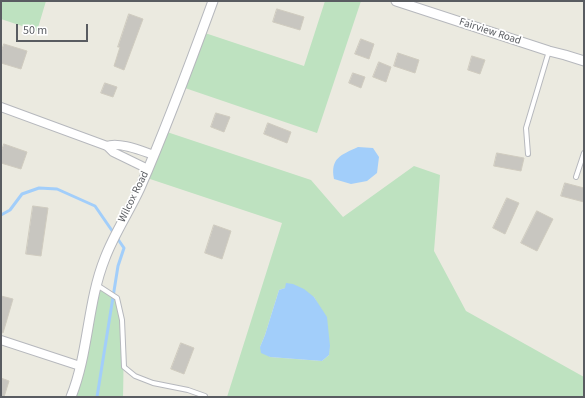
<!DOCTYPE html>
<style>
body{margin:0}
#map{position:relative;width:585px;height:398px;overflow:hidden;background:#ebeae0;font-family:"Source Sans 3",sans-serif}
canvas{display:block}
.frame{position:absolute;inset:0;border:2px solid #595c61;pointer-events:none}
.scale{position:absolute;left:16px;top:24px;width:72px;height:18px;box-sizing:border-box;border:2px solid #595c61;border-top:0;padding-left:5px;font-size:12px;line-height:14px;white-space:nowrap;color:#595c61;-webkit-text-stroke:3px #fff;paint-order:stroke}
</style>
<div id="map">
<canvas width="585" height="398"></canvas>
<div class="frame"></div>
<div class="scale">50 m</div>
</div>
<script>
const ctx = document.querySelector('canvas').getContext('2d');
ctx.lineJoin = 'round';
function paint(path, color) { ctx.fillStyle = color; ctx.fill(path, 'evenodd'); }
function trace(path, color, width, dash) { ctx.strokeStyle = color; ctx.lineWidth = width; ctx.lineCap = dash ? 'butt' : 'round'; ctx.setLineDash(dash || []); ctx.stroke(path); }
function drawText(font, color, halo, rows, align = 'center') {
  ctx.font = font + ' "Source Sans 3",sans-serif'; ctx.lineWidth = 3.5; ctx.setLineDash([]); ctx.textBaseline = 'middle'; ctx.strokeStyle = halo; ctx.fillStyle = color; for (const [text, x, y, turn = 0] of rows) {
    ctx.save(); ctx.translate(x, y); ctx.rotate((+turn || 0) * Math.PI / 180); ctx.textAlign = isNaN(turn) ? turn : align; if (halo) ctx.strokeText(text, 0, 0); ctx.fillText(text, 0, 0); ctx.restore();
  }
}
paint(new Path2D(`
 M1,1H46L37,31L1,19Z
 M325,1H361L317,133L182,87L202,32L304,66Z
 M164,131L311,180L343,217L414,166L440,175L434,251L466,311L584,377V397H227L282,223L144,177ZM285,288L314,297C323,312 331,338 329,355L322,361L270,357L260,347L265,335L279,290Z
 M97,284L117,298C124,331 124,364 123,397H71Z`), '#bee2c0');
paint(new Path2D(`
 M358,147L373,148L379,157L377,173L367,181L351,184L334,179C330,158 341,155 358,147Z
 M286,283L293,284L304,289L314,297L327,317L330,346L329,355L322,361L270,357L261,353L260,347L265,335L279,290L285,288Z`), '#a2cefa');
trace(new Path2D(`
 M1,215L10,210L22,194L39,188L57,189L95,206L124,248L118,266L97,397`), '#a2cefa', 3);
const building = new Path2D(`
 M277,9L304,17L300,30L273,22Z
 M129,14L143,19L124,70L114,66L120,47H118Z
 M361,39L374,44L369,59L355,54Z
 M4,44L27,51L21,69L1,63V53Z
 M398,53L419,60L415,73L394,66Z
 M472,56L485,60L480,74L468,70Z
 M379,62L391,67L386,82L373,77Z
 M353,73L365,77L361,88L349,83Z
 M105,83L117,87L113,97L101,93Z
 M216,113L230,117L224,132L211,127Z
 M268,123L291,132L287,143L264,134Z
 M4,144L27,152L21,169L1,163V153Z
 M497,153L524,158L521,171L494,166Z
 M565,183L584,188V202L561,196Z
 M507,198L519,203L505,234L493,228Z
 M33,206L48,208L41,256L26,254Z
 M537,211L553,219L537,251L521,243Z
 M214,225L231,231L222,259L205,253Z
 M1,296L13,299L3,333L1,332Z
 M181,343L194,348L184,374L171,369Z
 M1,378L9,381L4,397H1Z`);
paint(building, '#c8c6c0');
trace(building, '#cfcbbf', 1);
const service = new Path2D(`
 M528,154L526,128L549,51
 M576,177L584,153
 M97,285L117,298L122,320L124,367L135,376L153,383L188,390L205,396V397`);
const minor = new Path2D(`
 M1,107L107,146L113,152L148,169
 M107,146C118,141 142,151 154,155
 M1,340L80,366`);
const tertiary = new Path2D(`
 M396,1L549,51L565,55L584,61
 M71,397C89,352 87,303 105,258C114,234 129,212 140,188C167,126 190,64 213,1`);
trace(service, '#b6b8bd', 6);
trace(minor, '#b6b8bd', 10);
trace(tertiary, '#b6b8bd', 11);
trace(service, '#fff', 4);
trace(minor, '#fff', 8);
trace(tertiary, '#fff', 9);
drawText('11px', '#595c61', '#fff', [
 ["Fairview Road",490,32,18],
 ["Wilcox Road",134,197,-64]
]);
</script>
